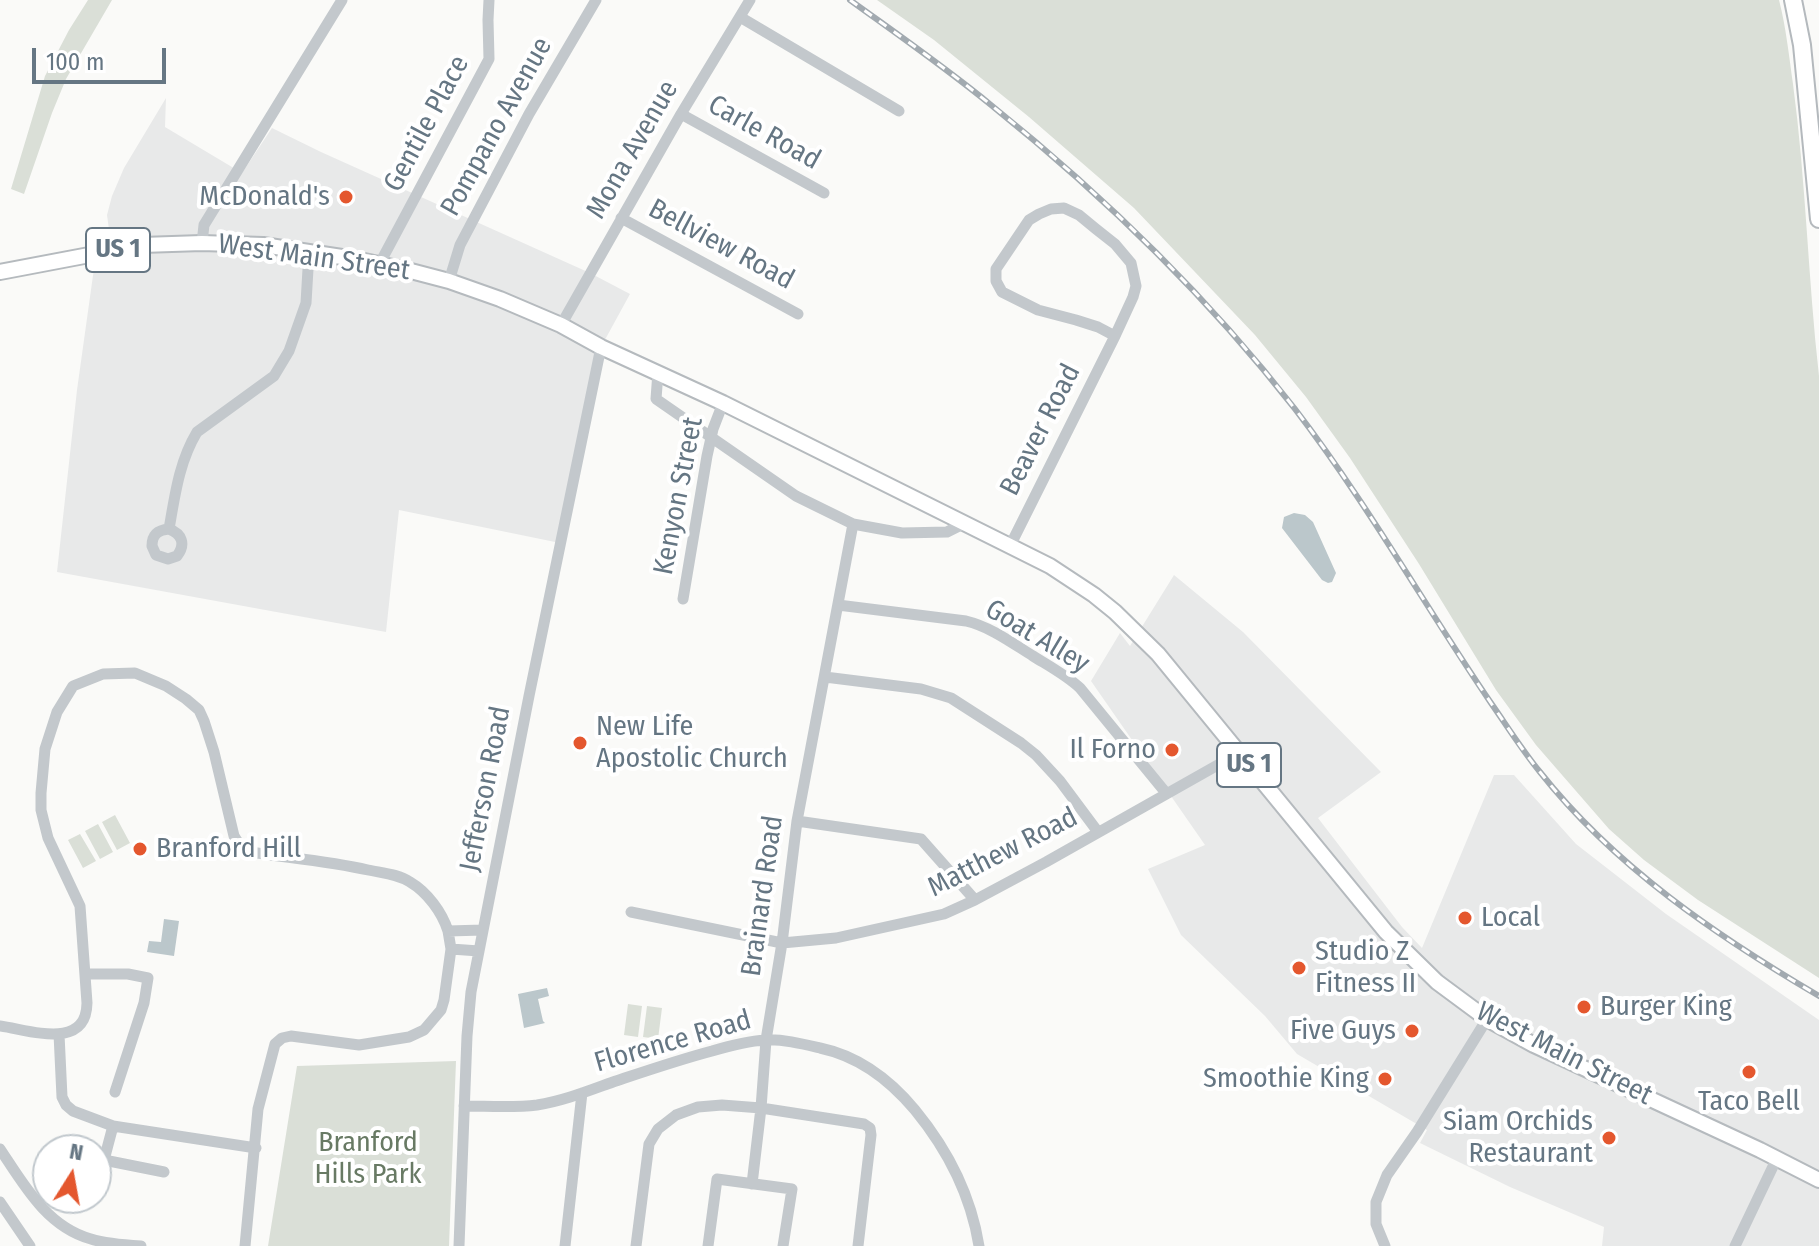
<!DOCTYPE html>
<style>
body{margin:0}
#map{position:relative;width:1819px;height:1246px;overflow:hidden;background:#fafaf8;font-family:"Fira Sans Condensed",sans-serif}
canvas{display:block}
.north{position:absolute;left:32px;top:1134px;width:80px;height:80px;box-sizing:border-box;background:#fff;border:2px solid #c1c8cd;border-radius:50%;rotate:11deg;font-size:22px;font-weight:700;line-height:32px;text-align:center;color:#657683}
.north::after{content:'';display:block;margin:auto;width:28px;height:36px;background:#e4572e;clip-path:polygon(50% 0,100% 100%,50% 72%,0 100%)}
.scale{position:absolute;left:32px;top:48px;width:134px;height:36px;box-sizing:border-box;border:4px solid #657683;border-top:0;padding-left:10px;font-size:24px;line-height:28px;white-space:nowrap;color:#657683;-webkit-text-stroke:6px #fff;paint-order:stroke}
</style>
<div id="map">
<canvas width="1819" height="1246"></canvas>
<div class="north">N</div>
<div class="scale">100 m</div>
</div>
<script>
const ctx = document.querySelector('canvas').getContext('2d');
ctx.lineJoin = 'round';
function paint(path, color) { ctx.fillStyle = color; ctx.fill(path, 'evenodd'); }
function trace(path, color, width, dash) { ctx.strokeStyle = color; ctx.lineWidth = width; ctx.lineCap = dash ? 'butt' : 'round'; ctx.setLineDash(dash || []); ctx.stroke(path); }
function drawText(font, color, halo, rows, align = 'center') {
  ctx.font = font + ' "Fira Sans Condensed",sans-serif'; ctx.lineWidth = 8; ctx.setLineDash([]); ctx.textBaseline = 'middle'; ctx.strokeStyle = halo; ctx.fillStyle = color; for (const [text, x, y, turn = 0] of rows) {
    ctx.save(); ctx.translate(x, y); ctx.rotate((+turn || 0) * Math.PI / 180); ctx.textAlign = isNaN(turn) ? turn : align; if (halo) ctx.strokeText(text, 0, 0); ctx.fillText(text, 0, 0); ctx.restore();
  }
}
paint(new Path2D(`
 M166,98L165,127L242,173L272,128L321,152L590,273L630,294L601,347L560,543L399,510L386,632L57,572L77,390L96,254L112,251L107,215L112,196L124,168Z
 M1174,575L1243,632L1381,772L1318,818L1402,927L1422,948L1494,775H1514L1576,844L1666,914L1819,1020V1246H1602L1604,1227L1510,1187L1420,1143L1427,1130L1297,1054L1265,1016L1181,935L1148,869L1205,845L1091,681L1120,633L1130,646Z`), '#e8e9e9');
paint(new Path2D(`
 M88,0H112L66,79L52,113L24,194L11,189L45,76L69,30Z
 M877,0H1779C1786,27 1789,56 1793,84C1806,181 1808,279 1819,376V978L1698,900L1644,860L1609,829L1536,745L1496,690L1419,564L1350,458L1306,397L1255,335L1134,208L1029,117L934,40Z
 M115,815L130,843L117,850L102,822Z
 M98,824L113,852L100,859L85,831Z
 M80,834L96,861L83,868L68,840Z
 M628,1004L642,1006L638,1037L624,1035Z
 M647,1006L662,1008L658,1039L643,1037Z
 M456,1061L449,1246H268L297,1066Z`), '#dadfd7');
paint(new Path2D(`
 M1294,513L1305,515L1313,522L1336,573L1332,582L1328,583L1322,580L1282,528L1284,517Z
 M164,919L179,921L174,956L147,952L149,941L161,942Z
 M547,988L549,996L538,999L543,1021L545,1023L524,1028L518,994Z`), '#bbc7cb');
const major = new Path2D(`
 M0,272L142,245L202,243L263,245L355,259L407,270L449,281L500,299L561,325L601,347L723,403L1010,546L1050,566L1094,595L1115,612L1158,654L1386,932L1437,982L1487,1019L1534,1045L1760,1150L1819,1180`);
const highway = new Path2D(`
 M1793,0L1802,45L1819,219`);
trace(major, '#b5babe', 18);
trace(highway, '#b4b9bd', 20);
trace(new Path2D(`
 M740,17L899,111
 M681,114L824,193
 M621,218L798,314
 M202,243L204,225L342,0
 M380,263L489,59L488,20L489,0
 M449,281L460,245L529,114L596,0
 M561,325L681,114L750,0
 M658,372L656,399L796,496L853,524L902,533L947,532L965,523
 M169,529C158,530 152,534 152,546L156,555L168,559L177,556C186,544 182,534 169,529C175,495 179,462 197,432L274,376L289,351L306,303L309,252
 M1010,546L1115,336L1098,327L1076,320L1038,310L1002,292L996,281V269L1029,220L1039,214L1051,209L1064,208L1079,215L1096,229L1115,244L1131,263L1136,286L1133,297L1115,336
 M683,599L707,456L713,429L723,403
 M838,605L966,621C991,627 1012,643 1033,656C1049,666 1066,675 1080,688L1166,793
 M825,677L921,689L951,698L1021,743L1036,755L1060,781L1098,832
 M797,821L921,839L975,900
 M631,912L782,943L836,938L944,914L975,900L1046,862L1239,753
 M451,949L479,951
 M85,974H128L148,978L144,1003L115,1092
 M0,1026C30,1030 86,1051 87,1003L80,906L48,838L41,810V793L45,749L57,712L73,686L103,674L135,673L166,686L186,699L199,710L204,721L214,752L234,836L241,847L250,852C290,858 329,861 368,870C382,873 398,874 410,882C427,892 442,912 448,931L483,930
 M59,1034L62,1097L66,1105L73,1111L113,1126L256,1148
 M464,1106C487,1106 514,1108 537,1105C563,1101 588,1091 613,1082C646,1071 678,1060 712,1051C729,1046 748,1041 765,1040C783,1039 803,1044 820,1048C858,1056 890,1080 915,1110C947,1149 971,1196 979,1246
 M0,1149C24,1185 47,1227 91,1239C107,1244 124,1245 141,1246
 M104,1160L164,1172
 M96,1176L104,1160L113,1126
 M752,1184L761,1108L766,1040L782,943L797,821L853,524
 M0,1202L30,1246
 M245,1246L258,1109L275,1044L282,1038L291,1036L359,1045L409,1037L424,1030L441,1010L444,1000L451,949L448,931
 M459,1246L467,1036L471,992L529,696L601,347
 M565,1246L582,1093
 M636,1246L649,1144L658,1129L676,1115L698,1107L722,1105L761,1108L864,1124L870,1128L871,1135L858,1246
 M708,1246L717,1179L792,1189L783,1246
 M1385,1246L1376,1224V1202L1387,1175L1417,1132L1487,1019
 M1735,1246L1777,1158`), '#c3c8cc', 11);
trace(major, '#fff', 14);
trace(highway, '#fff', 16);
const rail = new Path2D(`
 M850,0C897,34 946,68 991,105C1103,195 1207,296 1295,409C1367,503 1425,606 1491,703C1507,726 1522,750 1540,772C1615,867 1717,936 1819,996`);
trace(rail, '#a2aab0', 6);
trace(rail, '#fff', 3, [9]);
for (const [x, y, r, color] of [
 [346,197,8,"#e4572e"],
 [580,743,8,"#e4572e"],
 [1172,750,8,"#e4572e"],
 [140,849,8,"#e4572e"],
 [1465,918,8,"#e4572e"],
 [1299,968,8,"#e4572e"],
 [1584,1007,8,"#e4572e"],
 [1412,1031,8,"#e4572e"],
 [1749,1072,8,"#e4572e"],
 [1385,1079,8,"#e4572e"],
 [1609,1138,8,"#e4572e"]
]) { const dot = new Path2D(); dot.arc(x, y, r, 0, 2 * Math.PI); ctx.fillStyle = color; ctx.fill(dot); trace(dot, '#fff', 3); }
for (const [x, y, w] of [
 [118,250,64],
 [1249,765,64]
]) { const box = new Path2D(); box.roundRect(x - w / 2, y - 22, w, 44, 6); ctx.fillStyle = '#fff'; ctx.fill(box); trace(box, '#657683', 2); }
drawText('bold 26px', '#657683', null, [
 ["US 1",118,250],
 ["US 1",1249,765]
]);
drawText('28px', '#657683', '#fff', [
 ["Gentile Place",427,124,-62],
 ["Pompano Avenue",497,127,-61],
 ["Carle Road",764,133,29],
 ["Mona Avenue",633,150,-60],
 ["Bellview Road",721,245,28],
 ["West Main Street",314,258,8],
 ["Beaver Road",1041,430,-63],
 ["Kenyon Street",679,496,-79],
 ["Goat Alley",1037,637,31],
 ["Jefferson Road",486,789,-79],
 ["Matthew Road",1003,853,-27],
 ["Brainard Road",763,896,-82],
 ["Florence Road",673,1042,-16],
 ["West Main Street",1564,1054,27]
]);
drawText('28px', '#657683', '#fff', [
 ["McDonald's",330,197],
 ["New Life",596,727,"left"],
 ["Apostolic Church",596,759,"left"],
 ["Il Forno",1156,750],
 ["Branford Hill",156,849,"left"],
 ["Local",1481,918,"left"],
 ["Studio Z",1315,952,"left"],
 ["Fitness II",1315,984,"left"],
 ["Burger King",1600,1007,"left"],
 ["Five Guys",1396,1031],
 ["Smoothie King",1369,1079],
 ["Taco Bell",1749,1102,"center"],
 ["Siam Orchids",1593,1122],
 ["Restaurant",1593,1154]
], 'right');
drawText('28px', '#687a64', '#fff', [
 ["Branford",368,1143],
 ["Hills Park",368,1175]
]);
</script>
